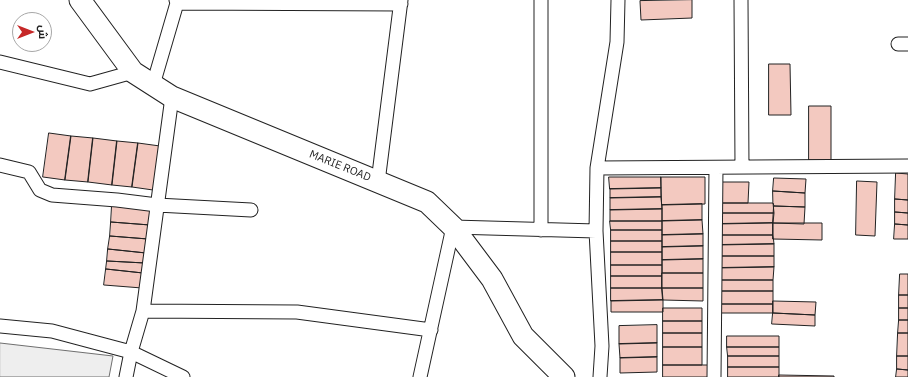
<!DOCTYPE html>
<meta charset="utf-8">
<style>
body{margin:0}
#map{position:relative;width:908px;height:377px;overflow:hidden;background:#fff;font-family:"IBM Plex Sans",Cairo,sans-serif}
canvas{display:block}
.north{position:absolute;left:12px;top:12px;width:40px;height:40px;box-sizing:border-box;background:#fff;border:1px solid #a7a7a7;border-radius:50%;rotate:90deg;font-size:11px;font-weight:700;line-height:16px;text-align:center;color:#222}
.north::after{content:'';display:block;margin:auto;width:14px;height:18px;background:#c62828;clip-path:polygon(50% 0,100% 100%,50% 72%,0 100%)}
</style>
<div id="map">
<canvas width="908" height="377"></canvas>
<div class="north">ش</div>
</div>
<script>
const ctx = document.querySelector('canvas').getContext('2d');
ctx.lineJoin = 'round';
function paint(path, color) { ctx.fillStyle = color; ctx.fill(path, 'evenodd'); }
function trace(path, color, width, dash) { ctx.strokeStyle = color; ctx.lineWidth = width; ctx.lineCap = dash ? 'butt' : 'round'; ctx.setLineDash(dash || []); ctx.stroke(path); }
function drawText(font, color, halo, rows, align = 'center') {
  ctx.font = font + ' "IBM Plex Sans",sans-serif'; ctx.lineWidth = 3; ctx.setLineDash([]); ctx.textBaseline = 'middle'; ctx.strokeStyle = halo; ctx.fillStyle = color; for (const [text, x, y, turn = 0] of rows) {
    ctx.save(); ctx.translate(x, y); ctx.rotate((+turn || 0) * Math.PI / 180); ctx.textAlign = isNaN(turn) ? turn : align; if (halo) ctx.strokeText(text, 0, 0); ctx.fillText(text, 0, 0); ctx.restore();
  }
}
const green = new Path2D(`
 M0,343L113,356L109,377H0Z`);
paint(green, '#eee');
trace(green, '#6f6f6f', 1);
const building = new Path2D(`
 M692,0V18L641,20L640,1Z
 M769,64H790L791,115H769Z
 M809,106H831V160H809Z
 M49,133L71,136L65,180L43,177Z
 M71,136L93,138L88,182L65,180Z
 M93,138L117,141L112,185L88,182Z
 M117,141L138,143L132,187L112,185Z
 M138,143L160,146L153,190L132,187Z
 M896,173L908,174V200L895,199Z
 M609,177H661V188L610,189Z
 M661,177H705V204L662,205Z
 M774,178L806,179L805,193L773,191Z
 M857,181L877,182L875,236L856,235Z
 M721,182H749L748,203H721Z
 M661,188V197L610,198V189Z
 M773,191L805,193V207L774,206L773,203Z
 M661,197L662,209L610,210V198Z
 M895,199L908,200V213L895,212Z
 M717,203H773L774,213H717Z
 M702,204V220L662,221V205Z
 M112,205L152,208L150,225L111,222Z
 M774,206L805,207L804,224L773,223Z
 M662,209V221H610V210Z
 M895,212L908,213V225L895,224Z
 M717,213H774L773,223L717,224Z
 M702,220L703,234L662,235V221Z
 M610,221H662V230H611Z
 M111,222L150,225L148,239L110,236Z
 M773,223H822V240L773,239Z
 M773,223V235H718L717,224Z
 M895,224L908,225V239H894Z
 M611,230H662V241H611Z
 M703,234V246L662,247V235Z
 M718,235H773L774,244L717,245Z
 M110,236L148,239L146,253L108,249Z
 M611,241H662V252H611Z
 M774,244V256H717V245Z
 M703,246V259L662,260V247Z
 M108,249L146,253L145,263L107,261Z
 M611,252H662V265H611Z
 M717,256H774V267L717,268Z
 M703,259V273H662V260Z
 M107,261L145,263L143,273L106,269Z
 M611,265H662V276H611Z
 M774,267L773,280H718L717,268Z
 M106,269L143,273L142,288L104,285Z
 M662,273H703V288H662Z
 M900,274H908V295H899Z
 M611,276H662V288H611Z
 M718,280H773V291H718Z
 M611,288H662L663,300L611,301Z
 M662,288H703V301L663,300Z
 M718,291H773V304H718Z
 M899,295H908V308H899Z
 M663,300V312H611V301Z
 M773,301L816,302L815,315L773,313Z
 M718,304H773V313H719Z
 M663,308H702V321H663Z
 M899,308H908V320H899Z
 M773,313L815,315V326L772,324Z
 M899,320H908V333H898Z
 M663,321H702V333H663Z
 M657,325V343L619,344V326Z
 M663,333H702V347H663Z
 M898,333H908V356H897Z
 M727,336H779V347H727Z
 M657,343V357L620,358L619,344Z
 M663,347H702V365H663Z
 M727,347H779V356H728Z
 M728,356H779V367H728Z
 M897,356H908V370L897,369Z
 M657,357V372L620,373V358Z
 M663,365H709V377H663Z
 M728,367H779V377H728Z
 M897,369L908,370V377H896Z
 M779,375L834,376V377H779Z`);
paint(building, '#f3c9c0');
trace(building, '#222', 1);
const street = new Path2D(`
 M741,0L742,167
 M177,3L401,4
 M898,44H908
 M0,62L90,84L133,72
 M153,85L177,3L176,0
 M0,165L29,172L40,190L52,195L117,200L157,205L251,210
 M597,168L908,166
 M378,182L401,0
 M541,230V0
 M143,311L297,312L431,330
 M0,326L52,331L131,352L183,377
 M126,377L131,352L143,311L172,97
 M420,377L453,227L596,231
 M600,377L602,346L596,231L597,168L617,42L618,0
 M714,377L716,168`);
const primary = new Path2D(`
 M80,0L133,72L172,97L427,202L453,227L492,279L523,336L564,377`);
trace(street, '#222', 15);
trace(primary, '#222', 23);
trace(street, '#fff', 13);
trace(primary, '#fff', 21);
drawText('11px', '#222', '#fff', [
 ["MARIE ROAD",340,166,22]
]);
</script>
